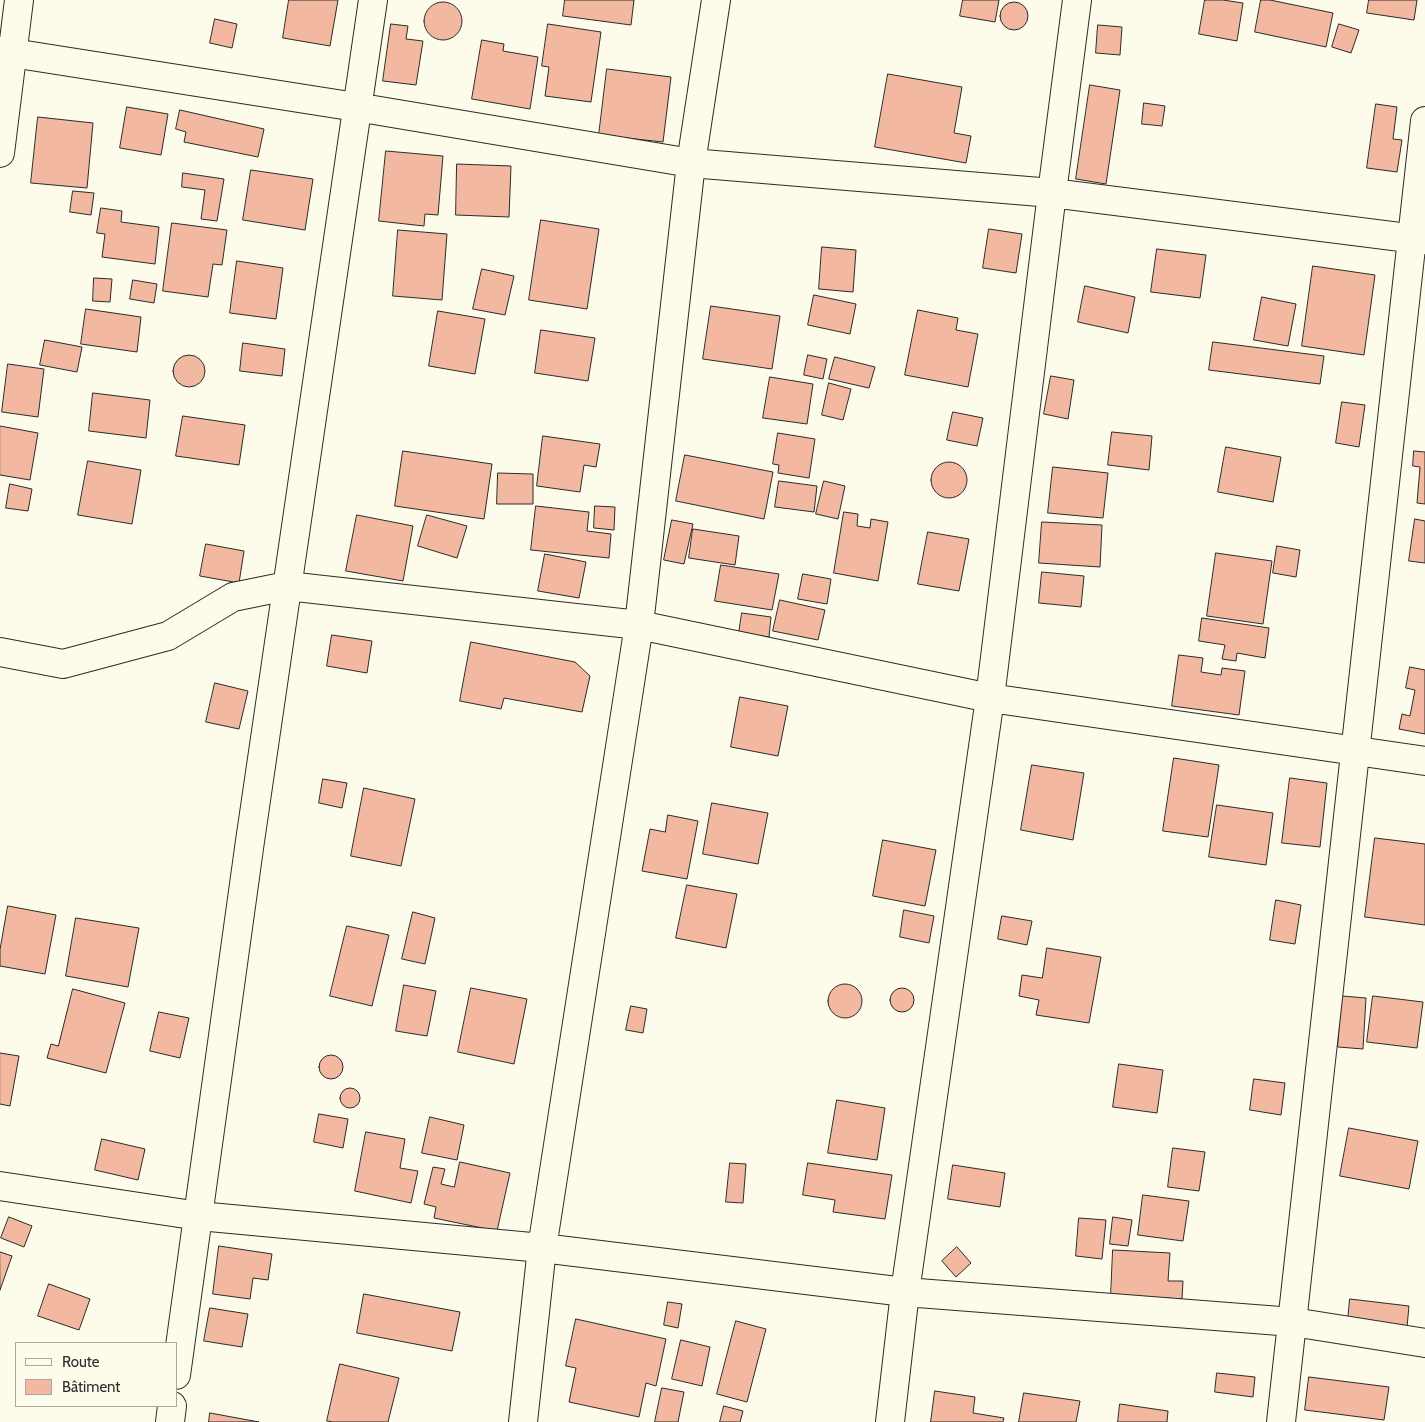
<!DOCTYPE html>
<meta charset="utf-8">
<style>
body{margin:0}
#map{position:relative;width:1425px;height:1422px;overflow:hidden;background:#fdfbea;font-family:Cabin,sans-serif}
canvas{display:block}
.legend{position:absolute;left:15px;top:1342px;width:162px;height:65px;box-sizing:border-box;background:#fdfbea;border:1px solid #a9a89e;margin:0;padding:6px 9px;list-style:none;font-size:15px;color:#2b2b2b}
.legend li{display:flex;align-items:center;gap:10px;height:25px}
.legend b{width:25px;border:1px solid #a9a89e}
</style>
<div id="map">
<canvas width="1425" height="1422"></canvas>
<ul class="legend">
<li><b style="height:6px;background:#fdfbea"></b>Route</li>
<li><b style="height:14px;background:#f2b8a0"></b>Bâtiment</li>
</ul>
</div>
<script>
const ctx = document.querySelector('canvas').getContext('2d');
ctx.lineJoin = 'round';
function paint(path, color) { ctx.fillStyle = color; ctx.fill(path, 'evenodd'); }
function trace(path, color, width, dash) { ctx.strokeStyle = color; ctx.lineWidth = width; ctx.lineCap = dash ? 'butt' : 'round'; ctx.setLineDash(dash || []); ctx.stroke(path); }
const building = new Path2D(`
 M289,0H338L330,46L283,38Z
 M565,0H634L631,25L563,16Z
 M963,0H999L995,22L960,16Z
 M1205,0H1223L1243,3L1237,41L1199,34Z
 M1261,0H1270L1333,13L1326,47L1255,32Z
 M1369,0H1417L1414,20L1367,13Z
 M1000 16a14 14 0 1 1 28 0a14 14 0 1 1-28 0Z
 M424 21a19 19 0 1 1 38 0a19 19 0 1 1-38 0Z
 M215,19L237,24L232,48L210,43Z
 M391,24L408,26L406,39L423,41L416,85L383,81Z
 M548,24L601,32L591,102L545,96L549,67L542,66Z
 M1339,24L1359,30L1351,53L1332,47Z
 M1098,25L1122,27L1120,55L1096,53Z
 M482,40L504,44L503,51L538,57L530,109L472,99Z
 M607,69L671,77L663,142L599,135Z
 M888,74L962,87L954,133L971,136L966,163L875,147Z
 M1090,85L1120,90L1106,184L1076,179Z
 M1144,103L1165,106L1162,126L1142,124Z
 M1376,104L1397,107L1393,139L1402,140L1397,172L1367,168Z
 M127,107L168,114L161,155L120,148Z
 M180,110L264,129L258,157L184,142L186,132L176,129Z
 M38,117L93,123L87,188L31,183Z
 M386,151L443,156L438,215L425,214L424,226L379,221Z
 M457,164L511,166L509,217L456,215Z
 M251,170L313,179L305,230L243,220Z
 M183,173L224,179L217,221L201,219L205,190L182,187Z
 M73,191L94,193L91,215L70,212Z
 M101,208L122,211L121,222L159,227L155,264L102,257L105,234L97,233Z
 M541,220L599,229L587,309L529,300Z
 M172,223L227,230L222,265L213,264L208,297L163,291Z
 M989,229L1022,234L1016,273L983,268Z
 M398,230L447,234L442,300L393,296Z
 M822,247L856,250L853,292L819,289Z
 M1157,249L1206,255L1200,298L1151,292Z
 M237,261L283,268L276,319L230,313Z
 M1313,266L1375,275L1364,355L1302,346Z
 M482,269L514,276L505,315L473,309Z
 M94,278L112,279L110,302L93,301Z
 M133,280L157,284L154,303L130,299Z
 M1085,286L1135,297L1128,333L1078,322Z
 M814,295L856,304L850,334L808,325Z
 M1262,297L1296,304L1288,346L1254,340Z
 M711,306L780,316L772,369L703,359Z
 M86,309L141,317L137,352L81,344Z
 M918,310L958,318L956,330L978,334L968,387L905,375Z
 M438,311L485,319L475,374L429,366Z
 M541,330L595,338L588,381L535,373Z
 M45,340L82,347L77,372L40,365Z
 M1213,342L1324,356L1320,384L1209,370Z
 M243,343L285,349L282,376L240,371Z
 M173 371a16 16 0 1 1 32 0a16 16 0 1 1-32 0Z
 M808,355L827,359L823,379L804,375Z
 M835,357L875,367L869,388L829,379Z
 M8,364L44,369L38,417L2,412Z
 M1051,376L1074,380L1068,419L1044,414Z
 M770,377L813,384L807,424L763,418Z
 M829,383L851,389L843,420L822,415Z
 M93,393L150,400L146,438L89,431Z
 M1342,402L1365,405L1359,447L1336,443Z
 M953,412L983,418L977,446L947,440Z
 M183,416L245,425L239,465L176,456Z
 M0,426L38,433L30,480L0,475Z
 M1112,432L1152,436L1149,470L1108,465Z
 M778,433L815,439L809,478L778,473L779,465L773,464Z
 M543,436L600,444L596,467L584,465L580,492L537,486Z
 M1226,447L1281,457L1273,502L1218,492Z
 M403,451L492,464L484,519L395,506Z
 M1414,451L1425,452V504L1417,503L1420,467L1413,466Z
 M685,455L773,472L764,519L676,501Z
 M88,461L141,470L132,524L78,515Z
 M931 480a18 18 0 1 1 36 0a18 18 0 1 1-36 0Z
 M1053,467L1108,473L1103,518L1048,513Z
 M498,473L533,474V504H497Z
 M779,481L817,486L814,512L775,507Z
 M824,481L845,486L838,519L816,514Z
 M10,484L32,489L28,511L6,508Z
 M536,506L589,512L587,531L611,534L609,558L531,550Z
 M595,506L615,507L614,530L594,528Z
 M844,512L858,514L857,526L870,528L871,519L888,522L878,581L834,573Z
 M357,515L413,526L403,581L346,571Z
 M427,515L467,526L457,558L418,546Z
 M1415,519L1425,521V563L1409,561Z
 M672,520L693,524L684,564L664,560Z
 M1042,522L1102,525L1100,567L1039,563Z
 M693,529L739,536L735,565L689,558Z
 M928,532L969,539L959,591L918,584Z
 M206,544L244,551L239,583L200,576Z
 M1277,546L1300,550L1296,577L1273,573Z
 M1216,553L1272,561L1263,624L1207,616Z
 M545,554L586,562L579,598L538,591Z
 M721,565L779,574L772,610L715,601Z
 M1042,572L1084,576L1081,607L1039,603Z
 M803,574L831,579L827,604L798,599Z
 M780,600L825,610L818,640L773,631Z
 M742,613L771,617L769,637L739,633Z
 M1202,618L1269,628L1265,658L1237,653L1236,661L1222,659L1225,645L1199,641Z
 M332,635L372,641L367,673L327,666Z
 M471,642L575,662L590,676L582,712L504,698L501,709L460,701Z
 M1179,655L1203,658L1201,672L1221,675L1222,668L1245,671L1239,715L1172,706Z
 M1410,667L1425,670V734L1399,729L1402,714L1410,716L1415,690L1406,688Z
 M215,683L248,691L239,729L206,722Z
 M740,697L788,706L778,756L731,747Z
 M1174,758L1219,765L1208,837L1163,831Z
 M1032,765L1084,773L1073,840L1021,830Z
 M1290,778L1327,783L1320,847L1282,843Z
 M323,779L347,783L342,808L319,803Z
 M364,788L415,799L401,866L351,856Z
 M712,803L768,813L758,864L703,854Z
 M1217,805L1273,813L1266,865L1209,857Z
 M668,815L698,821L687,879L642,871L650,829L665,832Z
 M1375,838L1425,844V925L1365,917Z
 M883,840L936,850L925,906L873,896Z
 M687,885L737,894L726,948L676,938Z
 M1276,900L1301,905L1295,944L1270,940Z
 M8,906L56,915L45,974L0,966V950Z
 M904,910L934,916L929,943L900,937Z
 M413,912L435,918L425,964L402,959Z
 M1002,916L1032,921L1027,945L998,939Z
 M76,918L139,928L128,987L66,976Z
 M347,926L389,935L372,1006L330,996Z
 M1047,948L1101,957L1089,1023L1036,1015L1039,1000L1019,996L1022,975L1042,978Z
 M828 1001a17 17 0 1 1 34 0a17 17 0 1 1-34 0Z
 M404,985L436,991L427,1036L396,1031Z
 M471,988L527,999L514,1064L458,1052Z
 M890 1000a12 12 0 1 1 24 0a12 12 0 1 1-24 0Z
 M73,989L125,1003L106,1073L47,1058L51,1044L58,1046Z
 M1342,996L1366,998L1363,1049L1338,1047Z
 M1373,996L1423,1002L1417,1048L1367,1042Z
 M631,1006L647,1009L643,1033L626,1030Z
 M159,1012L189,1018L180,1058L150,1051Z
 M0,1053L19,1056L10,1106L0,1104Z
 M319 1067a12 12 0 1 1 24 0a12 12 0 1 1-24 0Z
 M1119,1064L1163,1070L1157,1113L1113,1107Z
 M1254,1079L1285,1083L1281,1115L1250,1110Z
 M340 1098a10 10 0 1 1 20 0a10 10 0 1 1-20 0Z
 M837,1100L885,1108L877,1160L828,1153Z
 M319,1114L348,1119L343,1148L314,1142Z
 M430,1117L464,1125L457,1160L422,1153Z
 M1349,1128L1418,1141L1409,1189L1340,1176Z
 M366,1132L405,1139L400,1168L418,1171L411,1203L355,1191Z
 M102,1139L145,1149L138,1180L95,1170Z
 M1173,1148L1205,1152L1199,1191L1168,1187Z
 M460,1162L510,1173L497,1231L434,1218L436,1207L424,1204L433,1167L445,1169L441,1184L454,1187Z
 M730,1163L746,1164L743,1203L726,1202Z
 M808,1163L892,1175L885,1219L833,1212L835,1200L803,1195Z
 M953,1165L1005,1173L1000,1207L948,1199Z
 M1143,1195L1189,1201L1183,1241L1138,1235Z
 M9,1217L32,1226L24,1247L1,1238Z
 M1113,1217L1132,1220L1128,1246L1110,1244Z
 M1079,1218L1106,1220L1102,1259L1076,1256Z
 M219,1246L272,1254L268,1280L253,1278L250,1299L213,1294Z
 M957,1247L971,1263L956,1277L942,1261Z
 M1113,1250L1170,1253L1168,1281H1183L1182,1299L1111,1295Z
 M0,1252L12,1256L0,1290Z
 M49,1284L90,1299L79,1330L38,1316Z
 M364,1294L460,1312L452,1351L357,1333Z
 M1350,1299L1409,1306L1407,1327L1348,1320Z
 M668,1302L682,1304L678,1328L664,1325Z
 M210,1308L248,1314L242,1347L204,1341Z
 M576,1319L666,1339L656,1386L646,1383L639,1417L569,1402L576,1368L566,1366Z
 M736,1321L766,1329L747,1402L717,1394Z
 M681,1340L710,1347L702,1386L672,1379Z
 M340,1364L399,1378L388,1422H333L327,1421Z
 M1217,1373L1255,1377L1253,1397L1215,1392Z
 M1309,1377L1389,1387L1384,1420L1305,1410Z
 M662,1388L684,1392L678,1422H655Z
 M935,1391L975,1397L973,1413L1004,1418L1003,1422H931Z
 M1024,1393L1080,1401L1076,1422H1019Z
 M1120,1404L1168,1411L1167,1422H1118Z
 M724,1406L743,1411L740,1422H720Z
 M210,1413L259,1422H209Z`);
paint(building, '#f2b8a0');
trace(building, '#2b2b2b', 1);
const street = new Path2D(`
 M0,51L356,107L691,163L1052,193L1425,240
 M0,153L19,0
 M0,652L63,664L168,636L233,597L287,586L639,625L990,698L1425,761
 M0,1186L199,1216L542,1248L905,1292L1293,1322L1425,1343
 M176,1375L250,841L373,0
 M170,1422L172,1406
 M523,1422L542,1248L639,625L691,163L716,0
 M890,1422L905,1292L990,698L1052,193L1077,0
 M1281,1422L1425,121`);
trace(street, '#2b2b2b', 30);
trace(street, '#fdfbea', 28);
</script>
